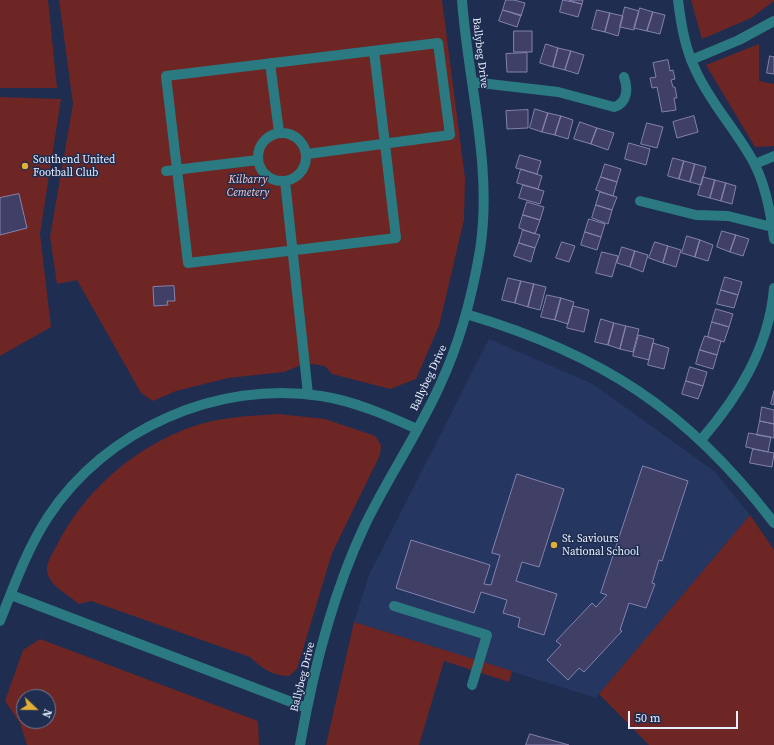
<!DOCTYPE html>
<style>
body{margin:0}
#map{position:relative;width:774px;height:745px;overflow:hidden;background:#1e2d50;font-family:"Source Serif 4",serif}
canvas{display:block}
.north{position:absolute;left:16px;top:689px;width:40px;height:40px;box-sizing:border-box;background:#1e2d50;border:1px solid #6f7b95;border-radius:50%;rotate:112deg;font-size:11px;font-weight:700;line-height:16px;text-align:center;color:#e9effd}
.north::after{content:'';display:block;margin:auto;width:14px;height:18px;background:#e1af34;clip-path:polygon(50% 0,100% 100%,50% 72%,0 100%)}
.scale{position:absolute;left:628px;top:711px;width:110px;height:18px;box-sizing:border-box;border:2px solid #e9effd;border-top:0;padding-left:5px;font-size:12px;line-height:14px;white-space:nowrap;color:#e9effd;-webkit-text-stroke:3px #1e2d50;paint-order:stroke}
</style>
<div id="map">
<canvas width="774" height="745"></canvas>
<div class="north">N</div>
<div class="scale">50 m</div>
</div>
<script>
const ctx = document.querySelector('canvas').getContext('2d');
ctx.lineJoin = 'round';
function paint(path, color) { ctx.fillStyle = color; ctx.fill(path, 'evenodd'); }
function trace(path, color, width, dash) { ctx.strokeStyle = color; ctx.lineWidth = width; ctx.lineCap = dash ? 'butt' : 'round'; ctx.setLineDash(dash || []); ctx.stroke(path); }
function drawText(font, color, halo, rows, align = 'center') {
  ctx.font = font + ' "Source Serif 4",serif'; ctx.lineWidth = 3; ctx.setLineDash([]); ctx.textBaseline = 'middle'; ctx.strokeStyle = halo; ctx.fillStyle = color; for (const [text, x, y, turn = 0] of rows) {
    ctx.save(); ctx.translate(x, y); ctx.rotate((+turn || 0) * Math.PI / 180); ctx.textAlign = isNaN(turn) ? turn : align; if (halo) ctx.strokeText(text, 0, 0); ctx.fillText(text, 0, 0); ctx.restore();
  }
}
paint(new Path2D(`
 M489,339L593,384L714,471L750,515L596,698L354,622L369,575Z`), '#253760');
paint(new Path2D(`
 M0,0H48L57,88H0Z
 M59,0H442L465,178L464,220L439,326L416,379L390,389L332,374L325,366L306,363L284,372L228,378L176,391L153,401L141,393L77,280L57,284L50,237L73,104Z
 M691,0H774V1L751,18L702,39Z
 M759,44V81L774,84V146L755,147L706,65Z
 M0,97L61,99L40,234L51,327L0,356Z
 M278,414L325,419L375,436L381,445L380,455L332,553L297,669L289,676C273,676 261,668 250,657L91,601L79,604C70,596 52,587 48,575C44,565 52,555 56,547C83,492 133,448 191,427C219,417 249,416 278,414Z
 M750,515L774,550V745H649L599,694Z
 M354,622L512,671L509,682L444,661L419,745H326Z
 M40,639L258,721L259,745H27L20,723L5,701L23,650ZM24,697H48V721H24Z`), '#6e2624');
const building = new Path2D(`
 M506,0H514L525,3L521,16L503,10Z
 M563,0L582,4L578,17L560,12Z
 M569,0H583L582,4Z
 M625,7L639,11L634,30L620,27Z
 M640,8L653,12L647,31L634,28Z
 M503,10L521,15L517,27L499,21Z
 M597,10L610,13L605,32L592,29Z
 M653,12L665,15L660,34L647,31Z
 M610,13L623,16L618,36L605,32Z
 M514,31H532V52H514Z
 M546,44L558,48L553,67L540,63Z
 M558,48L571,51L565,70L553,67Z
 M571,51L584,55L578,74L565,70Z
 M527,53V72H507L506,54Z
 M770,56L774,57V74L767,73Z
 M668,60L670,71L673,70L675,79L671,80L673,87H675L677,98H674L676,110L662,112L657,87L652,88L650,78L656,77L653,63Z
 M535,109L548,113L542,132L530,128Z
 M528,110V128L507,129L506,111Z
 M548,113L561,116L555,135L542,132Z
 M561,116L573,120L568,139L555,135Z
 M694,116L698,132L677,138L673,122Z
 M580,122L597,128L591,144L574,139Z
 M647,123L663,127L657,148L641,144Z
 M597,128L614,133L608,150L591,144Z
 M629,143L650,149L646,165L625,159Z
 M520,155L541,161L537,174L516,168Z
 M673,158L684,161L679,179L668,176Z
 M684,161L695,164L690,182L679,179Z
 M605,164L621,169L617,182L601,177Z
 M695,164L706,167L701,185L690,182Z
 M521,169L542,176L538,189L517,183Z
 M601,177L617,182L613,196L596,190Z
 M703,177L715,180L710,198L698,195Z
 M715,180L726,183L721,201L710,198Z
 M726,183L736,186L732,204L721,201Z
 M523,185L544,191L540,204L519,198Z
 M600,192L617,197L612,210L596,205Z
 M19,194L27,228L0,235V198Z
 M527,202L544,207L540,220L523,215Z
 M596,205L612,210L608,224L592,218Z
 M523,215L540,220L535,234L519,228Z
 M589,219L605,224L601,237L585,232Z
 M523,230L540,235L535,248L519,243Z
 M722,231L736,235L730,252L717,247Z
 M585,232L601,237L597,250L581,245Z
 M736,235L749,239L743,256L730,252Z
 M687,236L700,240L695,257L682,253Z
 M700,240L713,245L708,261L695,257Z
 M562,242L575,246L569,262L556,258Z
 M655,242L668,246L663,263L649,258Z
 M519,243L535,248L531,262L514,256Z
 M668,246L681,250L676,267L663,263Z
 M622,247L635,251L630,267L617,263Z
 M635,251L648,255L643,272L630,267Z
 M602,252L618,256L612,277L596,273Z
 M725,277L742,282L738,295L721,290Z
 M508,278L521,281L515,303L502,300Z
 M521,281L534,284L528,307L515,303Z
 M534,284L546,287L540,310L528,307Z
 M174,286L175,301H167L168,305L154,306L153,287Z
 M721,290L738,295L734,308L717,304Z
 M547,295L561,298L555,320L541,317Z
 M561,298L574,302L568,324L555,320Z
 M573,306L589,310L584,332L567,328Z
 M716,309L733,314L729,327L712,322Z
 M601,319L614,323L608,345L595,342Z
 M712,322L729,327L724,342L708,337Z
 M614,323L626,326L620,349L608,345Z
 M626,326L639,329L633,352L620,349Z
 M639,335L654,339L649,360L633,356Z
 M705,336L721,341L717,355L700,350Z
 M653,343L669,348L664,369L648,365Z
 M700,350L717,355L713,369L696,364Z
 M690,367L707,372L703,386L686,381Z
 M686,381L703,386L698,399L682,394Z
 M774,391V405L771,404Z
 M762,407L774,410V424L760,421Z
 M760,421L774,424V438L757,435Z
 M749,433L771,437L768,452L746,447Z
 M753,449L774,453L772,467L750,463Z
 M643,466L688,481L662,561L659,560L652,583L655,584L646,608L629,603L620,630L622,631L584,672L579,668L568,680L547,660L561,645L556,641L592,603L596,607L607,595L601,593Z
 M517,474L564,489L539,567L522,562L516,581L557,594L544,635L518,627L520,618L503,613L507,600L481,592L474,613L396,588L411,540L490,565L484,584L491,585L500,555L492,553Z
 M530,734L569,745H526Z`);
paint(building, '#403f66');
trace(building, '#8382ae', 1);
trace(new Path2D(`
 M678,0C681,24 685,49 696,71C711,104 737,131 754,163C766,186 771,214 774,239
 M691,60L739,40L774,21
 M270,63L279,132
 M472,82L558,92L614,107C628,103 628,88 624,77
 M258 157a24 24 0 1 1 48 0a24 24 0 1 1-48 0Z
 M307,154L450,135L438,43L166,76L188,263L396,238L374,51
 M755,164L774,156
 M166,171L258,160
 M285,181L308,394
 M640,201L696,215L728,216L772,227
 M466,314C601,354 688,410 774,523
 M701,440C739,396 769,347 774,288
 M11,595L307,708
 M394,606L487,635L472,685
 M0,621C14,586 27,549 48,517C106,429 217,380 321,396C354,401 386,415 417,429
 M300,745C313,671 332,595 364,527C387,479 418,434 440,385C460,342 472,297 480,250C493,167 468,83 462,0`), '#2b7981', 10);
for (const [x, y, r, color] of [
 [25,166,4,"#e1af34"],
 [554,545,4,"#e1af34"]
]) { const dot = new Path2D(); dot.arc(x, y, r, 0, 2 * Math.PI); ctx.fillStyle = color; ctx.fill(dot); trace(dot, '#1e2d50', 1.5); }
drawText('11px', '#e9effd', '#1e2d50', [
 ["Ballybeg Drive",480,53,83],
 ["Ballybeg Drive",429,378,-65],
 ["Ballybeg Drive",303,677,-76]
]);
drawText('11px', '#e9effd', '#1e2d50', [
 ["Southend United",33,160],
 ["Football Club",33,173],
 ["St. Saviours",562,539],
 ["National School",562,552]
], 'left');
drawText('italic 11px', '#facac5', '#1e2d50', [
 ["Kilbarry",248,180],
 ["Cemetery",248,193]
]);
</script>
